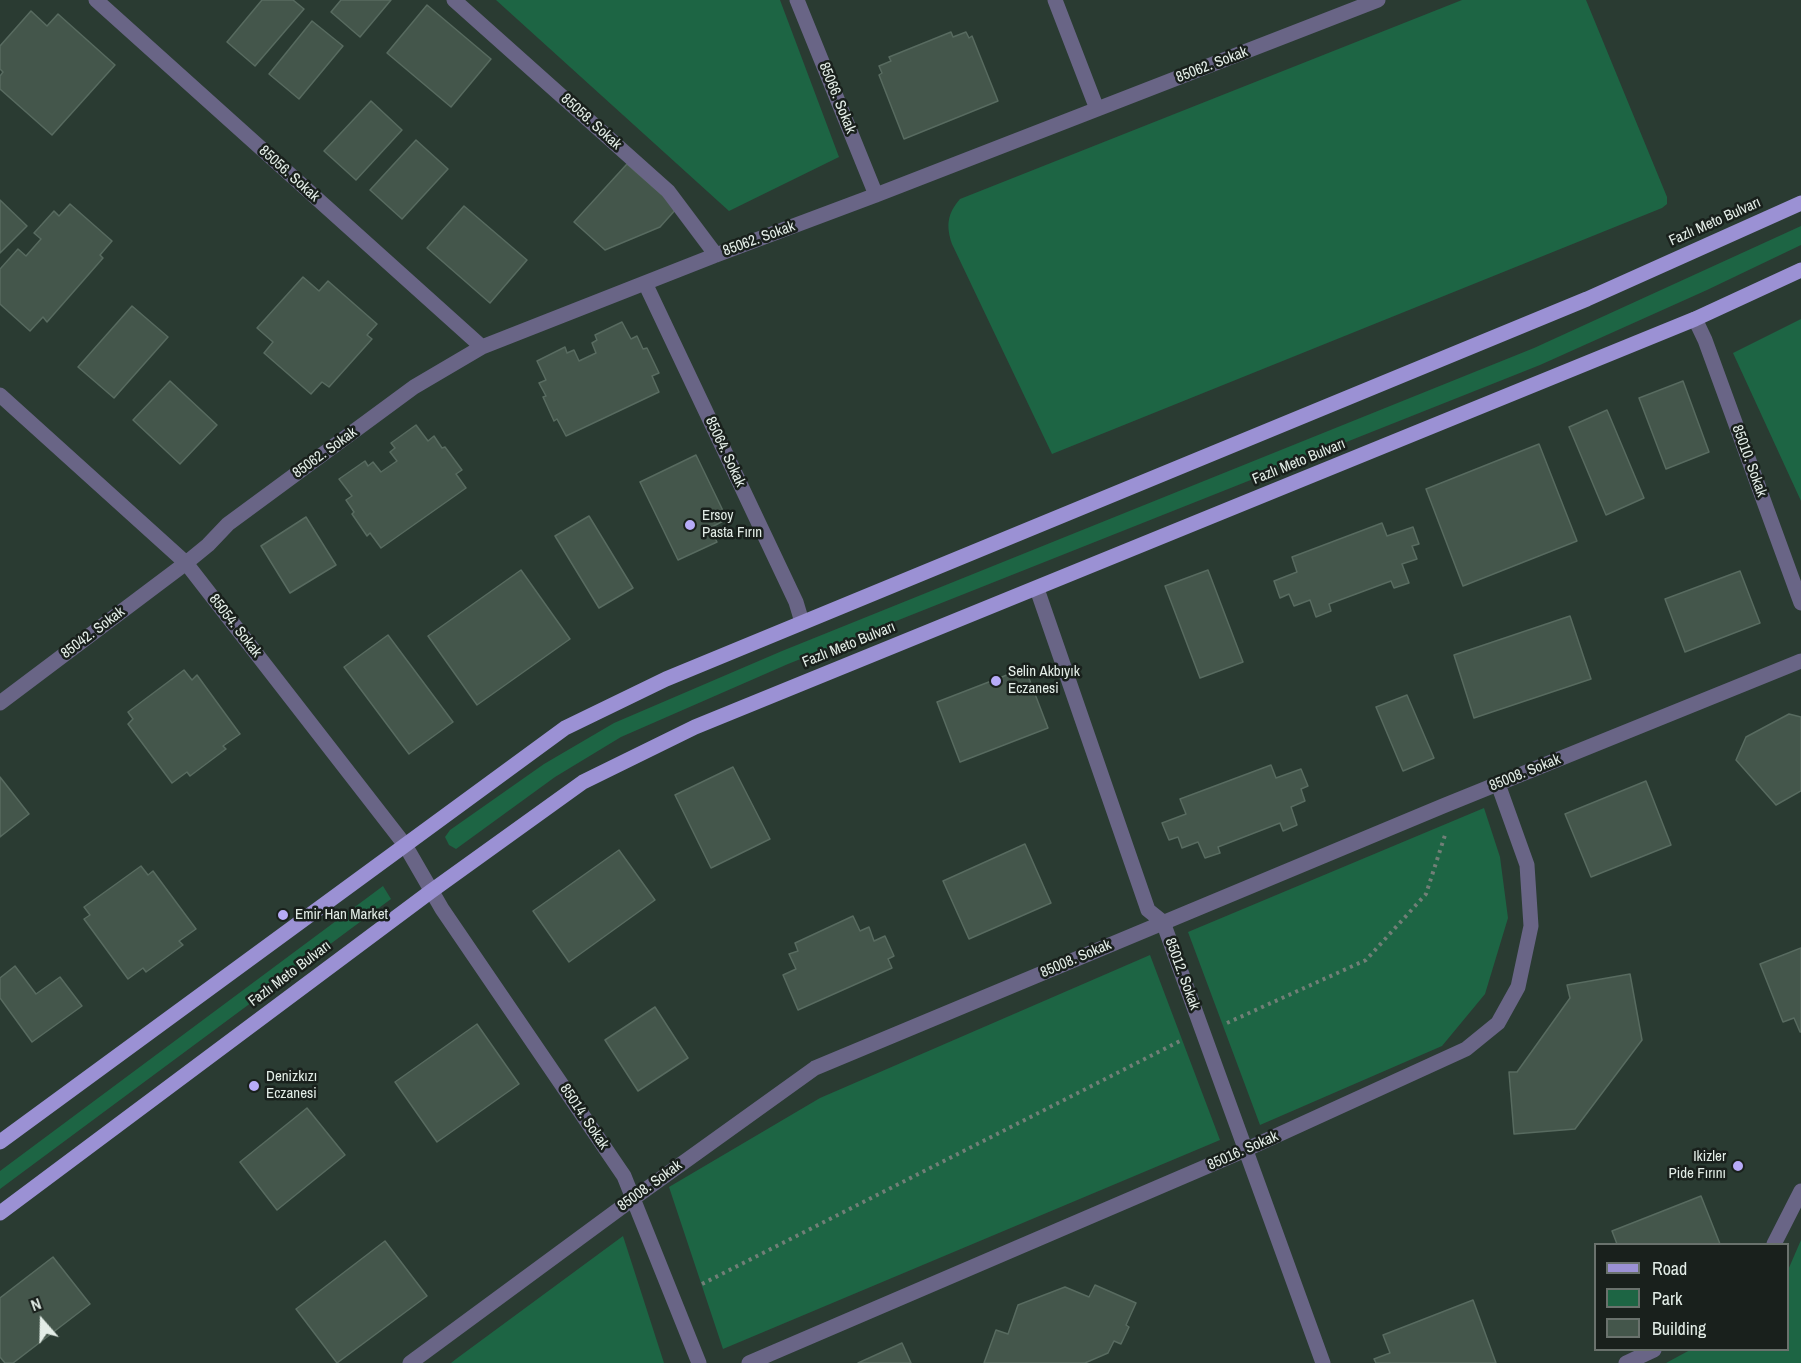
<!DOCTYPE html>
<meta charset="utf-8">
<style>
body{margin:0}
#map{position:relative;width:1801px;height:1363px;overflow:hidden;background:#2a3b32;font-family:"Archivo Narrow",sans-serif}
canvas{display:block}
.legend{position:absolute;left:1594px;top:1243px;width:195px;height:108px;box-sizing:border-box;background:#19201c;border:2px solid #6a726d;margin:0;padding:8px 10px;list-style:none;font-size:18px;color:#e3ede7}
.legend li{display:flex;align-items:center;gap:12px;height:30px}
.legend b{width:30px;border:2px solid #6a726d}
.north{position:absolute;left:12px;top:1291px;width:60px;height:60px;-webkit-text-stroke:4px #19201c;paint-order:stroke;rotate:340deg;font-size:16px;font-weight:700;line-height:24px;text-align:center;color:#e3ede7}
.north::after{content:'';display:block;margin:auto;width:21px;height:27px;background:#e3ede7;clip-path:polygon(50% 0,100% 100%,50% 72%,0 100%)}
</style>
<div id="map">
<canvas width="1801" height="1363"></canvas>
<ul class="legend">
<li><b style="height:8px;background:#9b91d4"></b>Road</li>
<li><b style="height:16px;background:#1d6544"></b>Park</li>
<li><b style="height:16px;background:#44564b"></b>Building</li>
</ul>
<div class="north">N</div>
</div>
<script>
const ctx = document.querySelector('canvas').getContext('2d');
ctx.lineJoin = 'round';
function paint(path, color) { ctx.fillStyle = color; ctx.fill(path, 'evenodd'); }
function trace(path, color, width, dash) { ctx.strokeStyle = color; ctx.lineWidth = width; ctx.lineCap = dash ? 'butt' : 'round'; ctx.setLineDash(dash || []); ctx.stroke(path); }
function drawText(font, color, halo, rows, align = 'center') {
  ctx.font = font + ' "Archivo Narrow",sans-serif'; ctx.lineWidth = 5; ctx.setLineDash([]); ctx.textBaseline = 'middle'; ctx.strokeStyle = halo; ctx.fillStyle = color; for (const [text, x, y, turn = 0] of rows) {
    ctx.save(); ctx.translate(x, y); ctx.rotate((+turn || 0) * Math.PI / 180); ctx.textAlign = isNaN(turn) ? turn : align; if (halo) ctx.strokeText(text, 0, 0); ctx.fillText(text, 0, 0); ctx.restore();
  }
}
paint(new Path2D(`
 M496,0H780L839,157L729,211Z
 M1462,0H1586L1667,197V204L1662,208L1052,454L952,244C946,226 947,214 960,199Z
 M1801,226V245L1707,290L1540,365L788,664L621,737L555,777L456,849L449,845L445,837L450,830L544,764L614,723L782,651L1534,348Z
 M1801,319V501L1733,353Z
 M1484,808L1500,857L1508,918L1485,994L1442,1046L1260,1125L1188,932Z
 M383,886L391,899L0,1189V1171Z
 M1150,955L1220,1140L723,1349L669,1187L820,1098Z
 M623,1236L664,1363H451L456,1359Z
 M1801,1240V1363H1666L1690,1350H1788V1270Z`), '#1d6544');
const building = new Path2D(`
 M262,0H293L304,9L255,66L227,42Z
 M341,0H391L360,37L331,12Z
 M427,5L491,59L451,107L387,53Z
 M31,11L47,26L58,14L115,65L52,135L0,89V76L3,72L0,69V46Z
 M312,21L343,46L299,99L269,74Z
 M951,32L953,37L966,32L969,38L972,36L998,101L904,139L879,75L882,73L879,66L891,61L889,57Z
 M371,101L402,130L356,180L324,151Z
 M416,140L448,169L402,219L370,190Z
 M627,164L677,208L660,227L605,250L574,222Z
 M0,200L27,226L0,253Z
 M70,204L112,241L100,255L103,258L47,322L43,317L30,331L0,304V269L18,249L26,256L41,239L34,233L54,211L59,216Z
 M464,206L527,260L490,303L427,248Z
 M303,277L319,291L328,281L377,324L367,335L372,339L329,387L322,382L311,394L264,353L273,342L257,328Z
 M132,306L168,337L114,398L78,367Z
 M622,322L631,339L637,336L643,349L647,348L659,373L652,376L659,392L566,436L557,419L554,421L543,397L546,396L539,383L546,380L537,361L565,347L567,353L574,350L579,361L596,353L592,343L597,340L595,335Z
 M170,381L217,425L180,464L133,420Z
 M1683,381L1709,452L1666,469L1639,398Z
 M1607,410L1644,498L1606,515L1569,427Z
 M416,425L428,441L434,436L442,448L445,447L462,470L456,474L466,488L381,548L370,533L367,536L352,514L354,512L346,500L352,496L339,479L365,461L368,466L373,462L381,472L397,461L390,452L395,448L391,443Z
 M1539,444L1577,541L1463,586L1426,489Z
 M696,455L727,519L710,528L717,542L678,560L640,482Z
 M589,516L633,588L599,608L555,536Z
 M306,517L336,565L290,593L261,546Z
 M1382,523L1387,536L1413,527L1419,544L1412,546L1417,559L1402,564L1409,583L1394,588L1391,581L1329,604L1331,611L1316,617L1310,600L1294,606L1289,594L1280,598L1274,581L1297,572L1292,557Z
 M521,570L570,639L477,705L428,636Z
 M1208,570L1243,662L1200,678L1165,586Z
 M1740,571L1760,623L1685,652L1665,599Z
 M1570,616L1591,679L1474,718L1454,655Z
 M388,635L453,722L409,754L344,667Z
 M1025,668L1048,728L960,762L937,702Z
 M184,670L192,680L197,675L240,734L223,746L226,749L190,776L187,772L172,783L128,724L133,719L128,712Z
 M1407,695L1434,758L1403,771L1376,707Z
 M1789,714L1801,717V791L1776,805L1736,760L1746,737Z
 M1271,765L1276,778L1301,769L1308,786L1301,789L1305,801L1291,807L1297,825L1283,831L1280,823L1218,847L1220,853L1205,858L1198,842L1182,848L1178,837L1169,840L1162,823L1186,814L1180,799Z
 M733,767L770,839L711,868L675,795Z
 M0,777L29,814L0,837Z
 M1646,781L1671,845L1591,877L1565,814Z
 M1025,844L1051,903L969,939L943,881Z
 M619,850L655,900L569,962L533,911Z
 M141,866L148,875L153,871L196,929L179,941L183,945L146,972L143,968L128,979L84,919L90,915L84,907Z
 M853,916L860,931L869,927L874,941L885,936L894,956L888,959L892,968L798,1010L783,975L796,969L789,954L798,951L795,943Z
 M1801,948V1032H1800L1794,1018L1783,1022L1760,964Z
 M15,966L36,994L60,977L82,1006L32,1042L0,998V978Z
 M1630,974L1642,1040L1575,1129L1514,1134L1509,1072H1517L1570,998L1567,985Z
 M655,1007L688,1058L638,1091L605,1040Z
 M477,1024L519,1084L437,1142L395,1082Z
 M307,1108L345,1155L277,1210L240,1162Z
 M1701,1196L1720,1244H1617L1612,1231Z
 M385,1241L427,1296L337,1363L296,1309Z
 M53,1257L90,1304L13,1363H5L0,1357V1298Z
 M1095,1285L1136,1303L1126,1325L1129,1327L1121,1344L1114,1341L1108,1353L1085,1363H984L996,1330L1008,1334L1018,1305L1065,1287L1089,1297Z
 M1473,1300L1496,1363H1376L1374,1359L1390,1353L1383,1335Z
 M902,1343L911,1363H858Z`);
paint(building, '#44564b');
trace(building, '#586b60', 1.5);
trace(new Path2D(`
 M1227,1023L1366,960L1426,894L1446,832
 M702,1284L1180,1041`), '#717f77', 4, [3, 4.5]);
trace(new Path2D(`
 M96,0L482,347
 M454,0L668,191L716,255
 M797,0L876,195
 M1055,0L1097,109
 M645,283L796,602L802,622
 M1695,319L1705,340L1801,603
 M0,395L186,563L405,845L442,909L624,1176L699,1363
 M1037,589L1148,910L1163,922L1323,1363
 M0,703L186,563L208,545L228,524L414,387L482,347L716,255L876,195L1378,0
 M1774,1244L1801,1191
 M410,1363L634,1198L815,1068L1443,806L1801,661
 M749,1363L1245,1150L1466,1049L1498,1023L1518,987L1531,926L1527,865L1498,784
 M1626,1363L1654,1350`), '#696586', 15);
trace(new Path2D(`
 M0,1142L565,728L666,679L1587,299L1801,203
 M0,1213L430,892L583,782L695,727L1695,319L1801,270`), '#9b91d4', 15);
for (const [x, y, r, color] of [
 [690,525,6,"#b7abf8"],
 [996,681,6,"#b7abf8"],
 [283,915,6,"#b7abf8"],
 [254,1086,6,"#b7abf8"],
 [1738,1166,6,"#b7abf8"]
]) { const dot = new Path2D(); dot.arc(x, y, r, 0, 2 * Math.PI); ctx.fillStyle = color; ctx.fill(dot); trace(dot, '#19201c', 2); }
drawText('15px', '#e3ede7', '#19201c', [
 ["85062. Sokak",1212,65,-21],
 ["85066. Sokak",837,98,68],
 ["85058. Sokak",591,122,42],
 ["85056. Sokak",289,174,42],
 ["Fazlı Meto Bulvarı",1715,222,-24],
 ["85062. Sokak",759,239,-20],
 ["85064. Sokak",725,452,65],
 ["85062. Sokak",325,453,-36],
 ["85010. Sokak",1749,461,70],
 ["Fazlı Meto Bulvarı",1299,462,-22],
 ["85054. Sokak",235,626,52],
 ["85042. Sokak",93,633,-37],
 ["Fazlı Meto Bulvarı",849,645,-22],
 ["85008. Sokak",1525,773,-22],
 ["85008. Sokak",1076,959,-23],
 ["Fazlı Meto Bulvarı",290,974,-37],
 ["85012. Sokak",1182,974,70],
 ["85014. Sokak",584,1117,56],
 ["85016. Sokak",1243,1151,-24],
 ["85008. Sokak",650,1186,-36]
]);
drawText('15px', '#e3ede7', '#19201c', [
 ["Ersoy",702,516],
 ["Pasta Fırın",702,533],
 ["Selin Akbıyık",1008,672],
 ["Eczanesi",1008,689],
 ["Emir Han Market",295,915],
 ["Denizkızı",266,1077],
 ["Eczanesi",266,1094],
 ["Ikizler",1726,1157,"right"],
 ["Pide Fırını",1726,1174,"right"]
], 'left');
</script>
